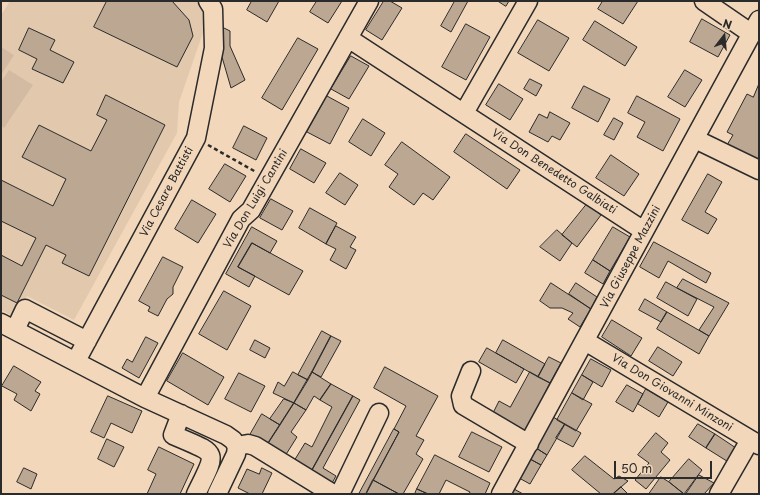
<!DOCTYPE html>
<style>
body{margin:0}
#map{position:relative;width:760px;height:495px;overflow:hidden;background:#f3d7ba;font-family:"Playpen Sans",sans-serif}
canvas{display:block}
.frame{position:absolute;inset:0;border:2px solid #2b2b2b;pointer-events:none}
.north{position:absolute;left:704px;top:16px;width:40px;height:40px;-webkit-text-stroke:3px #f3d7ba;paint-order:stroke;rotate:16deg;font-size:11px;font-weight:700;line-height:16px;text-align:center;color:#2b2b2b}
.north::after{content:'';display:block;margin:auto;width:14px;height:18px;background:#2b2b2b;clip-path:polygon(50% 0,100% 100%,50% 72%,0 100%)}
.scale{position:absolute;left:614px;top:461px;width:98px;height:18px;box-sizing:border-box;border:2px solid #2b2b2b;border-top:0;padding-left:5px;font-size:12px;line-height:14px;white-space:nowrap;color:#2b2b2b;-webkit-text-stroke:3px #f3d7ba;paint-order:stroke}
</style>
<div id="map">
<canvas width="760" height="495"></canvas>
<div class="frame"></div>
<div class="north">N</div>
<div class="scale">50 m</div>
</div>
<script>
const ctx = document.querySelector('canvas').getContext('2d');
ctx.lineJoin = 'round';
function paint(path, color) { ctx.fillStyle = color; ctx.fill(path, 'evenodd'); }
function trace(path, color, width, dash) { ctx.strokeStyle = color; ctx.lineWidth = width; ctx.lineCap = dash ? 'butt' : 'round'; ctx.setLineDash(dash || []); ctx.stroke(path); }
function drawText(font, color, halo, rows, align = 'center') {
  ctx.font = font + ' "Playpen Sans",sans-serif'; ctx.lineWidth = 3; ctx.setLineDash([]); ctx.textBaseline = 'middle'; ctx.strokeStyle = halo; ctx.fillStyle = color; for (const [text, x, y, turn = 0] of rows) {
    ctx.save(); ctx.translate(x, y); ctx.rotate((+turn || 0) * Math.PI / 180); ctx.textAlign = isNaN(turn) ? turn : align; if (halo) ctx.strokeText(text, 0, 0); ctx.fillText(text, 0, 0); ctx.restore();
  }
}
paint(new Path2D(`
 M10,1L201,2L204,30L179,102L177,133L74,320L27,296L14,317L1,310V15Z`), '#e2c9ae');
paint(new Path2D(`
 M1,47L14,55L1,75Z
 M9,70L33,85L4,128L1,125V82Z`), '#d2bba2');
const building = new Path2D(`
 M107,1H172L189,20L193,36L177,67L94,27Z
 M252,1H279L267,22L247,10Z
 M317,1H342L328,23L310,12Z
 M384,1H390L402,8L382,40L366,30Z
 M455,1H468L451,32L441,26Z
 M498,1H509L506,6Z
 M603,1H638L623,24L598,9Z
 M702,19L730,35L718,57L690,42Z
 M538,20L569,38L549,71L518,53Z
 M595,21L637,47L625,66L583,40Z
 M466,24L490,37L466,80L442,67Z
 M220,26L230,31V46L245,80L231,88L222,57Z
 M29,28L55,40L50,50L74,62L63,83L32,69L37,59L19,50Z
 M298,38L318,49L282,110L262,98Z
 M351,56L369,66L349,99L331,89Z
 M685,70L702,80L685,107L668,97Z
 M530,79L542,85L536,96L524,89Z
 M499,84L523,99L510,120L486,105Z
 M759,84V162L727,145L733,135L727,132L747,94L753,97Z
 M584,86L610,99L598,122L572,108Z
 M106,95L165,125L89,276L62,263L66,255L46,245L17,303L1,295V255L22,266L36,238L1,221V180L53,206L66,179L22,157L39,125L91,151L107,120L97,115Z
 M327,96L349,108L330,144L307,132Z
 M637,96L680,119L663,151L637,137L645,122L628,113Z
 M550,112L570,123L560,140L552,136L548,142L529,132L539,114L547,118Z
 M614,118L623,123L614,140L604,135Z
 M363,119L385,133L371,156L349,142Z
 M244,126L267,138L256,160L233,148Z
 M466,134L520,170L507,189L454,152Z
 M402,142L450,177L433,200L423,193L414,205L389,187L398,174L385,165Z
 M301,149L326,163L314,183L290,169Z
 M611,155L639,174L624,196L596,178Z
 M225,164L246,176L230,202L209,189Z
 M340,173L358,185L345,205L326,193Z
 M708,174L722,182L705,212L717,219L708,234L682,220Z
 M271,199L293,211L282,230L260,218Z
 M192,200L216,214L198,243L175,229Z
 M587,204L601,215L577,247L562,235Z
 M310,208L337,223L326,244L299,228Z
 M336,226L356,237L350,247L356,250L346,269L330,260L336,249L326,244Z
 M252,227L277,241L270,253L252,243L238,267L255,276L249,287L226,274Z
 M613,227L630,237L610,271L593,260Z
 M557,230L572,243L560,261L540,247Z
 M654,242L711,273L706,283L668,261L659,278L640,267Z
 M252,243L303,271L289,295L238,267Z
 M163,257L183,267L173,287V294L167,299L158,316L148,311L150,307L139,301Z
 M593,260L610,271L603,284L585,273Z
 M683,279L729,303L709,336L699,330L714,307L677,288Z
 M666,282L697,299L688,316L657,298Z
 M551,283L591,309L580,327L568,319L573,313L562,308H550L540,301Z
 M576,283L597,297L591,309L569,294Z
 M224,291L251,306L227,350L199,334Z
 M645,299L667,312L661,322L639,310Z
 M667,312L709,336L699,354L657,329Z
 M612,320L642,338L631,356L602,337Z
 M322,331L331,336L308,380L298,375Z
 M331,336L341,341L321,377L312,372Z
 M146,337L158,343L139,378L122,368L127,359L132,362Z
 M255,340L270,348L265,358L250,350Z
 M503,340L545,364L538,377L496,353Z
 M658,347L682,362L673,376L649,361Z
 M487,348L524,369L516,383L479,362Z
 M183,353L224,377L208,405L167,381Z
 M549,357L561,363L550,383L538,377Z
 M591,359L611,370L602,387L582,375Z
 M14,366L41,382L35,391L40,394L31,411L14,400L17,394L2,386Z
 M385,367L438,396L416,436L424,440L416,454L423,459L403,494H399L373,480L399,432L394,429L406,406L374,388Z
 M293,372L308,380L294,403L273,393L278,382L284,386Z
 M312,372L331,384L320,400L314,396L306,410L294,403Z
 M530,372L550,383L526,431L520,433L491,417L499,401L510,407Z
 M239,373L265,386L251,412L225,399Z
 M582,375L593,382L583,400L572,393Z
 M331,384L353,396L311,472L294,461L305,443L312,447L332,407L320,400Z
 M627,385L643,394L633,412L616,402Z
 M646,389L668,402L659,417L638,404Z
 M572,393L592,404L576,431L557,420Z
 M108,396L142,411L132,433L111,423L104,438L91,432Z
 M353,396L360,400L323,468L336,476L332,483L311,472Z
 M284,399L294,403L280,425L270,419Z
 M294,403L306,410L291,432L297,437L285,456L267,445Z
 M262,414L280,425L267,445L250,435Z
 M553,417L565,424L547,455L536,448Z
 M565,424L581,433L573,447L556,438Z
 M698,424L715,434L706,448L689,437Z
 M394,429L399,432L366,494H359Z
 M472,432L502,447L489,472L459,457Z
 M656,433L668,443L661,452L670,460L646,489L635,480L649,463L638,455Z
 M715,434L739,450L730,463L706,448Z
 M107,439L124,447L114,467L98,459Z
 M159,447L194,464L180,494H147L156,474L148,470Z
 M536,448L547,455L541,465L530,459Z
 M435,455L490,483L485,494H469L470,492L446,480L439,494H428L417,489Z
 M585,456L614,479L619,476L628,481L613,494H601L572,470Z
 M530,459L541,465L530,484L519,478Z
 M689,459L702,470L684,494L669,482Z
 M24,468L37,474L31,489L17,482Z
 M262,468L272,473L262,494H250L238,488L247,469L259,474Z
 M699,475L714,483L704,494H686Z
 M661,477L669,482L684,494H649Z
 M373,480L399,494H366Z
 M621,487L628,494H613Z
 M417,489L428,494H415Z
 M514,489L523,494H511Z`);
paint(building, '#bba792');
trace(building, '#2b2b2b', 1);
const minor = new Path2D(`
 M704,1L752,34
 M348,38L644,231
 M464,113L528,1
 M695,139L759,170
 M1,323L145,398L226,435L233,440L237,446
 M15,330L25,309L87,341
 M585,341L759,445
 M76,361L196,138L214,48L213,9L208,1
 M471,371L461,396L463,405L529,444
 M145,398L241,219L251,210L369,1
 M181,414L173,435C219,455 218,449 196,494
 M237,446L248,444L255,446L333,494
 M217,494L236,454L237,446
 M340,494L379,413
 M501,494L759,20
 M719,494L750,440`);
trace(minor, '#2b2b2b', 21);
trace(new Path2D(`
 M208,145L256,172`), '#2b2b2b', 2.5, [4, 3]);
trace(minor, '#f3d7ba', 18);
drawText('11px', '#2b2b2b', '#f3d7ba', [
 ["Via Don Benedetto Galbiati",554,172,33],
 ["Via Cesare Battisti",167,192,-62],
 ["Via Don Luigi Cantini",256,199,-59],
 ["Via Giuseppe Mazzini",631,257,-62],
 ["Via Don Giovanni Minzoni",672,393,31]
]);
</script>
